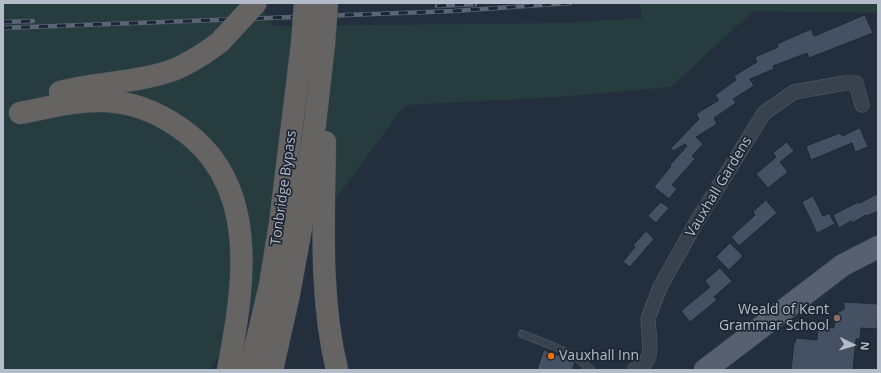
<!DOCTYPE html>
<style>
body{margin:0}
#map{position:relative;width:881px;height:373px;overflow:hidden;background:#242f3e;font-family:"Open Sans",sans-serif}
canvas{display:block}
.frame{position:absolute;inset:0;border:4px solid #b4bcc9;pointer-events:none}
.north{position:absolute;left:833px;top:325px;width:40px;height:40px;-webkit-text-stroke:3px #1d2633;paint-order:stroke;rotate:95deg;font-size:11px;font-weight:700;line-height:16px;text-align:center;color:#b4bcc9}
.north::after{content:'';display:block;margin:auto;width:14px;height:18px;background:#b4bcc9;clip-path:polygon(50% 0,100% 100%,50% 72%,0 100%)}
</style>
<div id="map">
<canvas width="881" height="373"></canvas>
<div class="frame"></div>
<div class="north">N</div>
</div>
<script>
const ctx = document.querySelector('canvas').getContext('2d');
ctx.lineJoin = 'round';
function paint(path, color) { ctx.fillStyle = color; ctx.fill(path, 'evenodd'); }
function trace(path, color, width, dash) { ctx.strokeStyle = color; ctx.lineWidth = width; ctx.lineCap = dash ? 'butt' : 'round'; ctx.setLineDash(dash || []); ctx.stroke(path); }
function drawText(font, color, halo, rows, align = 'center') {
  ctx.font = font + ' "Open Sans",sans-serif'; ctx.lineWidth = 3.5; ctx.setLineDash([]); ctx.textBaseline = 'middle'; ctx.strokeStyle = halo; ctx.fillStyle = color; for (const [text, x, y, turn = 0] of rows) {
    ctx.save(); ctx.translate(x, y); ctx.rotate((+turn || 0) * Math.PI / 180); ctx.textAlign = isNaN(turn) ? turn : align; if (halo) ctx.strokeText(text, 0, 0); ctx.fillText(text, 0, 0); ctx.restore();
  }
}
paint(new Path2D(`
 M3,3H258L274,26L563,23L642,18L640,3H878V13L753,11L671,87L558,97L405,105L209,370H3Z`), '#263c3f');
const building = new Path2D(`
 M865,15L873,33L809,58L807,53L773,66L774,69L750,79L754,86L733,99L736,103L714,118L717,124L696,137L703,144L692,156L695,159L672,185L677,189L669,199L654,187L671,166L670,165L687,146L685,144L673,151L671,148L699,119L696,114L719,100L715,95L736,80L734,76L757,62L755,57L778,47L777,44L811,29L814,36Z
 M860,128L868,147L855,152L852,143L811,160L806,146L840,133L842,136Z
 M787,142L794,151L780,162L788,172L768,188L756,174L776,157L773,153Z
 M878,194V211L867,216L866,215L852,223L851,221L839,228L833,215L858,202L859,203Z
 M813,196L823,216L829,213L835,224L817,233L802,202Z
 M766,200L777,213L739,246L731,237L755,215L753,212Z
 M661,202L669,208L656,223L648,216Z
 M646,231L654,239L630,267L623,262L635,247L633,246Z
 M730,243L743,256L729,270L716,257Z
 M720,268L732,281L714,297L717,300L690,322L681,311L710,287L705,281Z
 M844,302L878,304L877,329L861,328L860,339H856L853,370H791L794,342L795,343L796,338L817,340L818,326L834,328L835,314L844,309Z
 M544,350L573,361L575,362L572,370H537Z`);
paint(building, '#455162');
trace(building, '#1f2835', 1);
const service = new Path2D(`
 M522,334L553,346L576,357L591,370`);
const minor = new Path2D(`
 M634,370L644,365L649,356L650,346L648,319L660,287L697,221L764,113L794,92L845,83H856L862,105`);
const primary = new Path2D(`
 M705,370L843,265L878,247`);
const trunk = new Path2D(`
 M60,92C97,82 137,83 173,70C184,66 193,60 203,54
 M20,113C47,108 75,100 104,101C131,102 155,111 177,126C262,181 244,286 228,370
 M325,142C324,218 319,295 337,370
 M250,370L270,285L280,223L302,44
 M272,370L289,294L301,228L315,124L324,44`);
trace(service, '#565f6c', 8);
trace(minor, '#565f6c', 15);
trace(primary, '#414a57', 23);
trace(trunk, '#434c59', 23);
trace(service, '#38414e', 7);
trace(minor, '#38414e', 14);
trace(primary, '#56606e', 22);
trace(trunk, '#656462', 22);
const rail = new Path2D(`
 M437,6L475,4
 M3,22L33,21
 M3,28L454,11L570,3`);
trace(rail, '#5a6575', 4.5);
trace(rail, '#1d2633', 3, [9]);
const trunkBridge = new Path2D(`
 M302,44L305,3
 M324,44L327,3
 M203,54L219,43L256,3`);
trace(trunkBridge, '#434c59', 23, []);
trace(trunkBridge, '#656462', 22);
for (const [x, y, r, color] of [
 [837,318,4,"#8d6e63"],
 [551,356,4,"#e8710a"]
]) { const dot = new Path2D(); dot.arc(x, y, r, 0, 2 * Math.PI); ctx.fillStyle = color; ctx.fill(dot); trace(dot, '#1d2633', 1.5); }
drawText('14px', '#b4bcc9', '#1d2633', [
 ["Vauxhall Gardens",719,187,-59],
 ["Tonbridge Bypass",284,188,-82]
]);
drawText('14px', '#b4bcc9', '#1d2633', [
 ["Weald of Kent",829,310],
 ["Grammar School",829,326],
 ["Vauxhall Inn",559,356,"left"]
], 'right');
</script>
